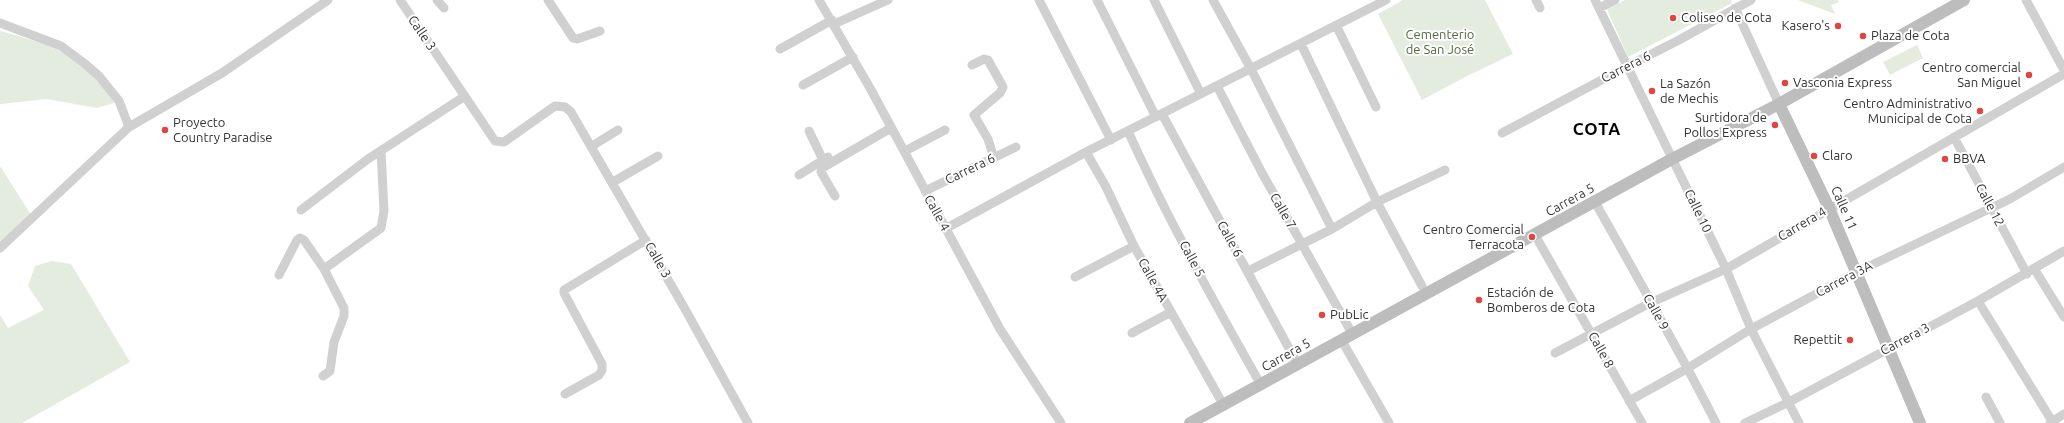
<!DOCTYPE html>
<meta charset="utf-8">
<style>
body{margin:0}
canvas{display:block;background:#fff}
</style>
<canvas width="2064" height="423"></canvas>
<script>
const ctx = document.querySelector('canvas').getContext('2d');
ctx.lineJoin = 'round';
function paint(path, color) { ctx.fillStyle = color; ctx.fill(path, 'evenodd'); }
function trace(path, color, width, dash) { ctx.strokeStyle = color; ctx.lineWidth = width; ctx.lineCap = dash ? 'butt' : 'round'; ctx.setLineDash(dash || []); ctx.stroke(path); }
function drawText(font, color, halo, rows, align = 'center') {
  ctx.font = font + ' Ubuntu,sans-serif'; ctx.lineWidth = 4; ctx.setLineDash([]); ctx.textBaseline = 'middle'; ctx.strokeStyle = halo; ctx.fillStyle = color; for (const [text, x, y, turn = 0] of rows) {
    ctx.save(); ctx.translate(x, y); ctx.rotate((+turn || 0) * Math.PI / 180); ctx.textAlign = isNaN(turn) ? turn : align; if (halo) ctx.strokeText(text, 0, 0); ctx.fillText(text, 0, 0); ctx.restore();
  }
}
paint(new Path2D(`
 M1403,0H1485L1513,54L1467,76L1422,100L1378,14Z
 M1625,0H1731L1732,3L1628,57L1607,9Z
 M1798,0H1838L1839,2L1831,5L1835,14Z
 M0,31C33,40 73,51 97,76C104,83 109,94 114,103L97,108L47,99L0,104Z
 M1917,45L1923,58L1890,75L1883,62Z
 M0,166L33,218L0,242Z
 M52,261L71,264L130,362L22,423H0V315L8,328L44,310L28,286L35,266Z`), '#e4ebdf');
trace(new Path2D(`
 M400,0L495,141L504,142L555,106L565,107L571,112L685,309L748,423
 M437,0L444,8
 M548,0L573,38L577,39L600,31
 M819,0L870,88L1000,329L1061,423
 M1039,0L1111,140
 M1097,0L1156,117
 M1154,0L1201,94
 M1213,0L1251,69L1332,229
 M1536,0L1540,8
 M1595,0L1726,269L1751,329L1799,423
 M2026,0L2064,70
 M1599,8L1615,0
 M1735,8L1779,104
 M0,23L61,46L84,63L99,76L119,101L129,127
 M834,24L888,0
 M1336,25L1376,107
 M1301,44L1377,202L1422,286
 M780,49L832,20
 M972,65L984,59L988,60L1003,87L1000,93L974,115L988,139L994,158
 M803,85L853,57
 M1217,86L1262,173L1353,335
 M1162,114L1298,365
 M809,131L823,160
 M1128,131C1167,218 1214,302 1261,385
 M1502,133L1628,66L1679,40L1751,0
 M1954,137L2027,274
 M592,146L618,130
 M905,151L945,130
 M1086,152L1106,187L1134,246L1224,406
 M799,175L828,157
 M613,182L658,156
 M925,191L1016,147
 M835,196L821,172L822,168L891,128
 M1595,202C1636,275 1678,348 1716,423
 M301,210L368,159L465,96
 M945,229L1086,152L1386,0
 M1535,235L1642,423
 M0,248L129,127L222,73L328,0
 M324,269L381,228L384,211L381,151
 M2035,270L2064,317
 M1248,271L1332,229L1377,202L1445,170
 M279,275L297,240L300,238L304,240L324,269L344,308V316L334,342L330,371L323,376
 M1075,277L1134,246
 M1978,301L2052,421
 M1132,333L1171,312
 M1342,341L1389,423
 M1555,353L1650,303L1726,269L2064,74
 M565,394L599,375L602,370V364L564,293V290L646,240
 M1986,397L2000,423
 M1629,401L1688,368L1751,329L1857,272L2010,199L2064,167
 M1745,423L1789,402L1978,301L2064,251
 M2050,423L2064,414`), '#d0d0d0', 9);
trace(new Path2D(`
 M1779,104L1829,208L1920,423
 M1190,423L1672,159L1779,104L1964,0`), '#bdbdbd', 12);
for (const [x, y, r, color] of [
 [1673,18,4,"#de4640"],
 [1838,26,4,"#de4640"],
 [1863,36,4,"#de4640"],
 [2029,75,4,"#de4640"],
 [1785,83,4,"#de4640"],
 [1652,91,4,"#de4640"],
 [1980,111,4,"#de4640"],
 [1775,125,4,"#de4640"],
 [165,130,4,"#de4640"],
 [1814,156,4,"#de4640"],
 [1945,159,4,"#de4640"],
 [1532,237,4,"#de4640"],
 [1479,300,4,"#de4640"],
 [1322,315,4,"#de4640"],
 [1850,340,4,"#de4640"]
]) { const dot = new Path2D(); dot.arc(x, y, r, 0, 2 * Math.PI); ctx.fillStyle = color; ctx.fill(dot); trace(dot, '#fff', 1.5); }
drawText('13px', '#333', '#fff', [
 ["Coliseo de Cota",1681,18],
 ["Kasero's",1830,26,"right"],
 ["Plaza de Cota",1871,36],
 ["Centro comercial",2021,68,"right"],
 ["San Miguel",2021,83,"right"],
 ["Vasconia Express",1793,83],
 ["La Sazón",1660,84],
 ["de Mechis",1660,99],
 ["Centro Administrativo",1972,104,"right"],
 ["Municipal de Cota",1972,119,"right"],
 ["Surtidora de",1767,118,"right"],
 ["Pollos Express",1767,133,"right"],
 ["Proyecto",173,123],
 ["Country Paradise",173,138],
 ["Claro",1822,156],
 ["BBVA",1953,159],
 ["Centro Comercial",1524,230,"right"],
 ["Terracota",1524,245,"right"],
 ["Estación de",1487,293],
 ["Bomberos de Cota",1487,308],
 ["PubLic",1330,315],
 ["Repettit",1842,340,"right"]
], 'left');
drawText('13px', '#333', '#fff', [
 ["Calle 3",422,33,56],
 ["Carrera 6",1626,67,-27],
 ["Carrera 6",970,169,-26],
 ["Carrera 5",1570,200,-29],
 ["Calle 12",1990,205,62],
 ["Calle 11",1844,208,66],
 ["Calle 7",1283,211,60],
 ["Calle 10",1698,211,64],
 ["Calle 4",937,213,61],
 ["Carrera 4",1802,224,-31],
 ["Calle 6",1230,239,61],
 ["Calle 5",1192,259,62],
 ["Calle 3",658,260,60],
 ["Carrera 3A",1844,279,-28],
 ["Calle 4A",1153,280,61],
 ["Calle 9",1656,312,61],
 ["Carrera 3",1905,339,-28],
 ["Calle 8",1601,350,61],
 ["Carrera 5",1286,355,-29]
]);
drawText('13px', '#516d41', '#fff', [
 ["Cementerio",1440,35],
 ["de San José",1440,50]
]);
ctx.letterSpacing = '1px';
drawText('bold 17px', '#000', '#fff', [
 ["COTA",1597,129]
]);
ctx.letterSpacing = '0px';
</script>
